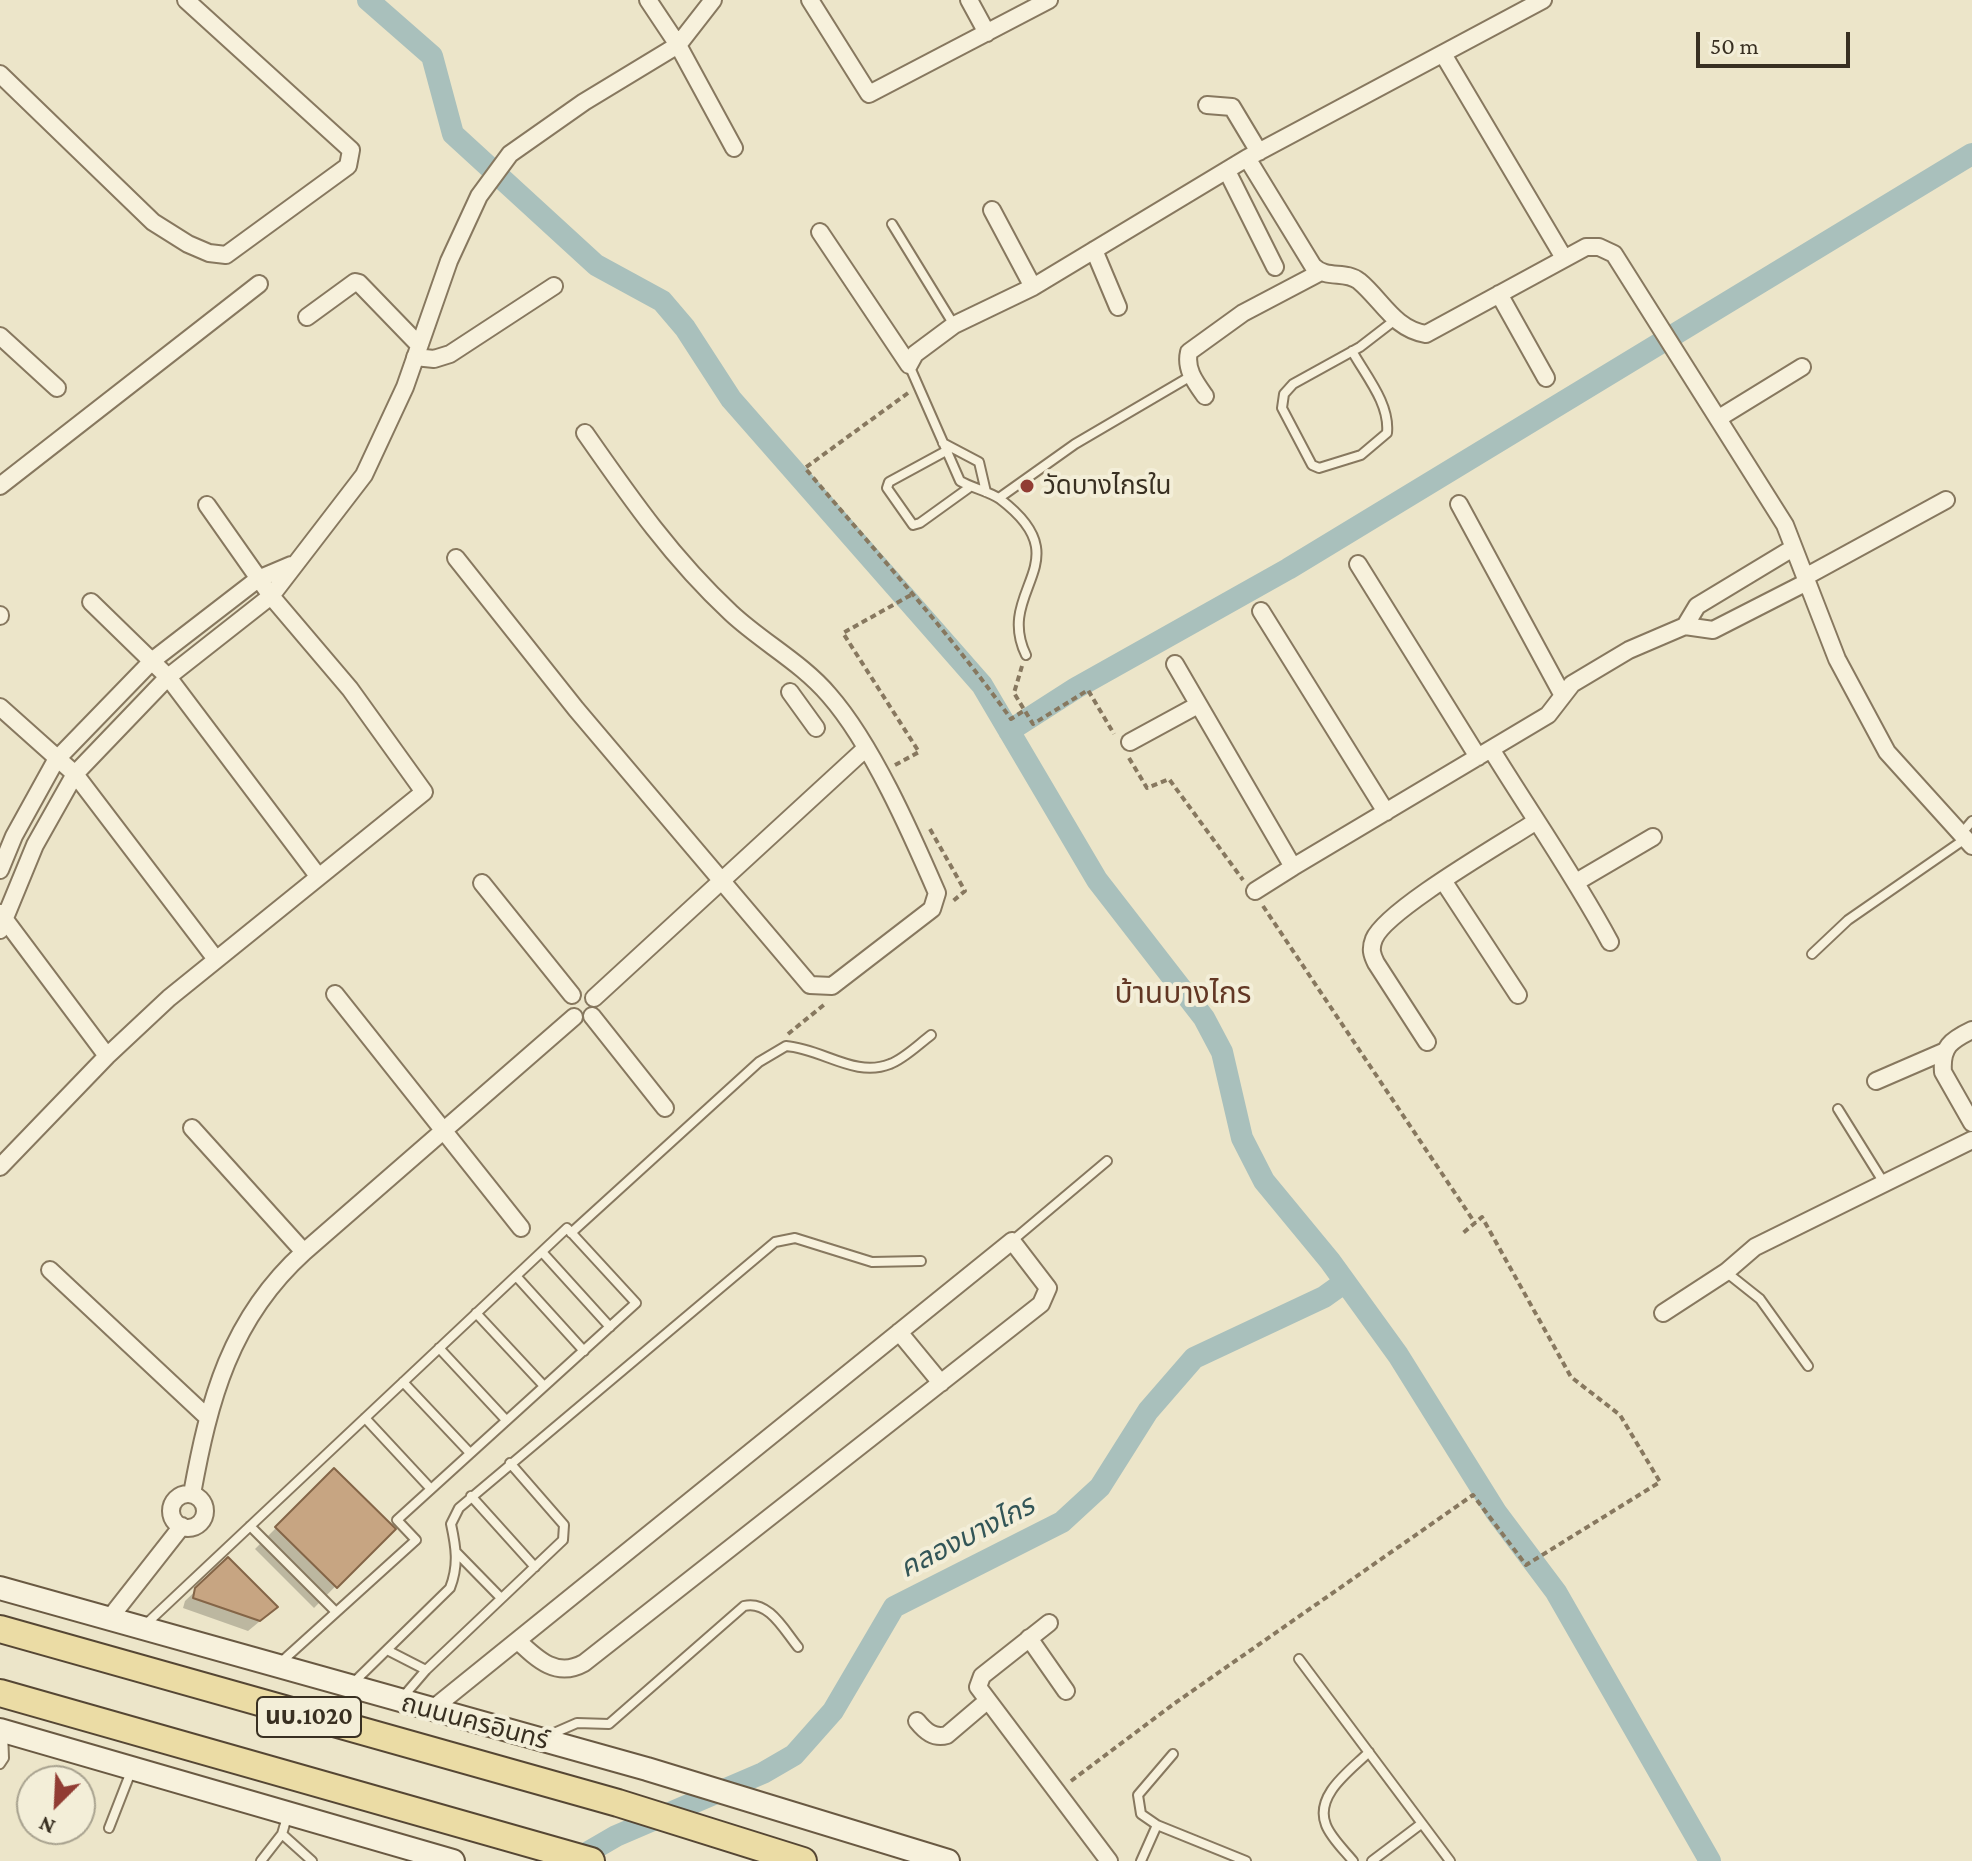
<!DOCTYPE html>
<meta charset="utf-8">
<style>
body{margin:0}
#map{position:relative;width:1972px;height:1861px;overflow:hidden;background:#ece5c9;font-family:"Crimson Pro",serif}
canvas{display:block}
.north{position:absolute;left:16px;top:1765px;width:80px;height:80px;box-sizing:border-box;background:#f3eed8;border:2px solid #a8a28f;border-radius:50%;rotate:204deg;font-size:22px;font-weight:700;line-height:32px;text-align:center;color:#382f21}
.north::after{content:'';display:block;margin:auto;width:28px;height:36px;background:#913c33;clip-path:polygon(50% 0,100% 100%,50% 72%,0 100%)}
.scale{position:absolute;left:1696px;top:32px;width:154px;height:36px;box-sizing:border-box;border:4px solid #382f21;border-top:0;padding-left:10px;font-size:24px;line-height:28px;white-space:nowrap;color:#382f21;-webkit-text-stroke:6px #f3eed8;paint-order:stroke}
</style>
<div id="map">
<canvas width="1972" height="1861"></canvas>
<div class="north">N</div>
<div class="scale">50 m</div>
</div>
<script>
const ctx = document.querySelector('canvas').getContext('2d');
ctx.lineJoin = 'round';
function paint(path, color) { ctx.fillStyle = color; ctx.fill(path, 'evenodd'); }
function trace(path, color, width, dash) { ctx.strokeStyle = color; ctx.lineWidth = width; ctx.lineCap = dash ? 'butt' : 'round'; ctx.setLineDash(dash || []); ctx.stroke(path); }
function drawText(font, color, halo, rows, align = 'center') {
  ctx.font = font + ' "Crimson Pro","Noto Sans Thai",serif'; ctx.lineWidth = 8; ctx.setLineDash([]); ctx.textBaseline = 'middle'; ctx.strokeStyle = halo; ctx.fillStyle = color; for (const [text, x, y, turn = 0] of rows) {
    ctx.save(); ctx.translate(x, y); ctx.rotate((+turn || 0) * Math.PI / 180); ctx.textAlign = isNaN(turn) ? turn : align; if (halo) ctx.strokeText(text, 0, 0); ctx.fillText(text, 0, 0); ctx.restore();
  }
}
paint(new Path2D(`
 M334,1470L393,1528L314,1608L255,1549Z
 M228,1560L265,1617L248,1631L183,1608L185,1601Z`), '#0003');
trace(new Path2D(`
 M368,0L432,56L453,134L596,265L662,301L685,328L731,399L982,685L1097,880L1204,1018L1222,1052L1242,1138L1264,1181L1330,1261L1398,1355L1496,1512L1556,1592L1710,1861
 M1009,731L1076,688L1288,569L1972,154
 M573,1861L616,1836L763,1773L794,1755L833,1711L894,1607L1062,1522L1100,1487L1148,1411L1194,1358L1324,1297L1345,1282`), '#a9c0bc', 22);
const building = new Path2D(`
 M334,1468L396,1529L337,1588L275,1527Z
 M228,1557L278,1607L260,1621L193,1598L195,1588Z`);
paint(building, '#c7a582');
trace(building, '#846547', 2);
const service = new Path2D(`
 M892,224L954,325
 M1352,351C1366,376 1390,404 1387,433L1361,455L1319,468L1312,465L1282,408L1284,394L1293,384L1360,347L1395,320
 M909,365L960,481C972,488 988,491 1000,499C1083,562 994,589 1026,655
 M943,443L979,462L986,492
 M946,451L889,482L887,488L913,525L920,523L970,487
 M999,498L1075,444L1191,376
 M1961,834L1972,821
 M1812,954L1848,920L1965,839
 M1838,1109L1884,1183
 M571,1233L759,1062L786,1046C823,1049 855,1078 890,1064C904,1059 919,1044 931,1035
 M1012,1241L1107,1161
 M542,1252L610,1327
 M1726,1272L1760,1299L1808,1366
 M516,1276L584,1351
 M476,1313L544,1386
 M439,1348L506,1420
 M403,1382L470,1453
 M365,1418L431,1489
 M471,1496L535,1567
 M250,1526L336,1612
 M457,1553L501,1598
 M145,1625L567,1228L636,1303L397,1520L416,1540L280,1663
 M387,1650L426,1670
 M1299,1659L1450,1861
 M352,1684L450,1588C459,1565 456,1547 451,1524L459,1508L775,1242L795,1238L872,1262L921,1261
 M402,1698L426,1670L563,1540L564,1525L510,1463
 M545,1737L577,1723L609,1724L744,1606C769,1600 784,1630 798,1647
 M0,1764L4,1758L3,1732
 M1157,1825L1141,1814L1138,1795L1173,1754
 M109,1828L132,1769
 M282,1834L312,1861
 M261,1861L282,1834L287,1817
 M1141,1861L1157,1825L1246,1861
 M1353,1861C1345,1851 1331,1838 1326,1825C1314,1795 1351,1770 1369,1752
 M1372,1861L1421,1824`);
const minor = new Path2D(`
 M648,0L678,45L734,148
 M810,0L869,94L1049,0
 M969,0L987,33
 M1443,54L1564,258
 M0,74L153,222L188,244L209,253L226,255L348,166L351,150L186,0
 M1207,105L1232,107L1259,152
 M1247,158L1313,266C1327,280 1345,270 1359,281C1382,300 1394,329 1426,334L1586,247H1599L1614,254L1785,525L1837,659L1887,752L1972,846
 M1227,171L1275,267
 M992,210L1033,287
 M820,232L909,365L915,354L954,325L1033,287L1247,158L1543,0
 M1094,250L1118,307
 M1499,294L1546,378
 M307,317L355,282L359,283L419,345
 M0,336L57,388
 M415,357L434,359L450,354L554,286
 M1205,396C1195,382 1185,369 1189,352L1243,313L1319,273
 M1719,418L1802,367
 M0,486L259,284
 M1459,504L1562,694
 M456,558L576,709L810,985L832,986L932,909L937,893C911,833 872,744 829,695C802,663 762,642 731,613C672,558 631,499 585,433
 M1358,564L1478,757
 M1805,577L1946,500
 M91,602L168,677L318,876
 M1261,611L1386,812
 M0,615V616
 M1685,626L1697,606L1793,548
 M1175,664L1293,867L1548,715L1572,684L1629,650L1685,626L1713,630L1807,582
 M790,692L816,728
 M0,707L75,774L215,958
 M1130,742L1198,705
 M1491,749C1531,814 1574,875 1610,942
 M0,870L14,836L56,760L153,660L258,579L291,565
 M1578,881L1653,837
 M1444,882L1518,995
 M482,883L572,995
 M1255,891L1293,867
 M0,913L107,1056
 M0,930L35,845L75,774L168,677L271,596L364,475L405,387L449,261L479,196L510,154L584,102L678,45L713,0
 M335,994L521,1228
 M594,998L865,749
 M592,1016L665,1108
 M1972,1030C1951,1040 1941,1047 1943,1072L1972,1123
 M1427,1042L1376,963C1372,955 1370,949 1374,939C1386,910 1503,843 1535,822
 M1876,1081L1943,1052
 M192,1128L304,1252
 M0,1167L107,1056L169,998L424,792L350,689L271,596L207,505
 M50,1270L206,1416
 M1663,1313L1726,1272L1755,1247L1972,1140
 M899,1332L941,1383
 M192,1494C209,1400 230,1319 304,1252L574,1017
 M171 1511a17 17 0 1 1 34 0a17 17 0 1 1-34 0Z
 M109,1619L182,1526
 M1049,1623L982,1676L978,1687L1109,1861
 M1029,1638L1066,1691
 M430,1711L1012,1241L1048,1288L1041,1304L584,1663C557,1678 538,1660 518,1641
 M917,1721C925,1731 934,1739 947,1735L987,1701`);
const secondary = new Path2D(`
 M0,1588L647,1769L948,1861
 M0,1730L453,1861`);
const primary = new Path2D(`
 M0,1629L618,1803L803,1861
 M0,1693L591,1861`);
trace(service, '#87785f', 12);
trace(minor, '#87785f', 20);
trace(secondary, '#695942', 26);
trace(primary, '#554633', 30);
trace(new Path2D(`
 M908,393L805,468C875,551 948,631 1011,719L1025,710
 M1022,666L1014,693L1033,724L1088,690L1114,734
 M1129,758L1147,788L1169,779L1243,880
 M895,765L919,752L843,633L911,595
 M930,829L965,891L953,901
 M1263,906L1475,1223
 M788,1034L825,1004
 M1071,1781L1175,1703L1473,1495L1526,1565L1660,1482L1620,1415L1571,1377L1482,1217L1463,1233`), '#87785f', 4, [6, 4]);
trace(service, '#f7f1dc', 8);
trace(minor, '#f7f1dc', 16);
trace(secondary, '#f7f1dc', 22);
trace(primary, '#ebdca5', 26);
for (const [x, y, r, color] of [
 [1027,486,8,"#913c33"]
]) { const dot = new Path2D(); dot.arc(x, y, r, 0, 2 * Math.PI); ctx.fillStyle = color; ctx.fill(dot); trace(dot, '#f3eed8', 3); }
for (const [x, y, w] of [
 [309,1717,104]
]) { const box = new Path2D(); box.roundRect(x - w / 2, y - 20, w, 40, 6); ctx.fillStyle = '#f3eed8'; ctx.fill(box); trace(box, '#382f21', 2); }
drawText('bold 24px', '#382f21', null, [
 ["นบ.1020",309,1717]
]);
drawText('26px', '#382f21', '#f3eed8', [
 ["วัดบางไกรใน",1043,486]
], 'left');
drawText('26px', '#382f21', '#f3eed8', [
 ["ถนนนครอินทร์",475,1722,15]
]);
drawText('italic 28px', '#325557', '#f3eed8', [
 ["คลองบางไกร",967,1537,-27]
]);
drawText('30px', '#623724', '#f3eed8', [
 ["บ้านบางไกร",1183,994]
]);
</script>
